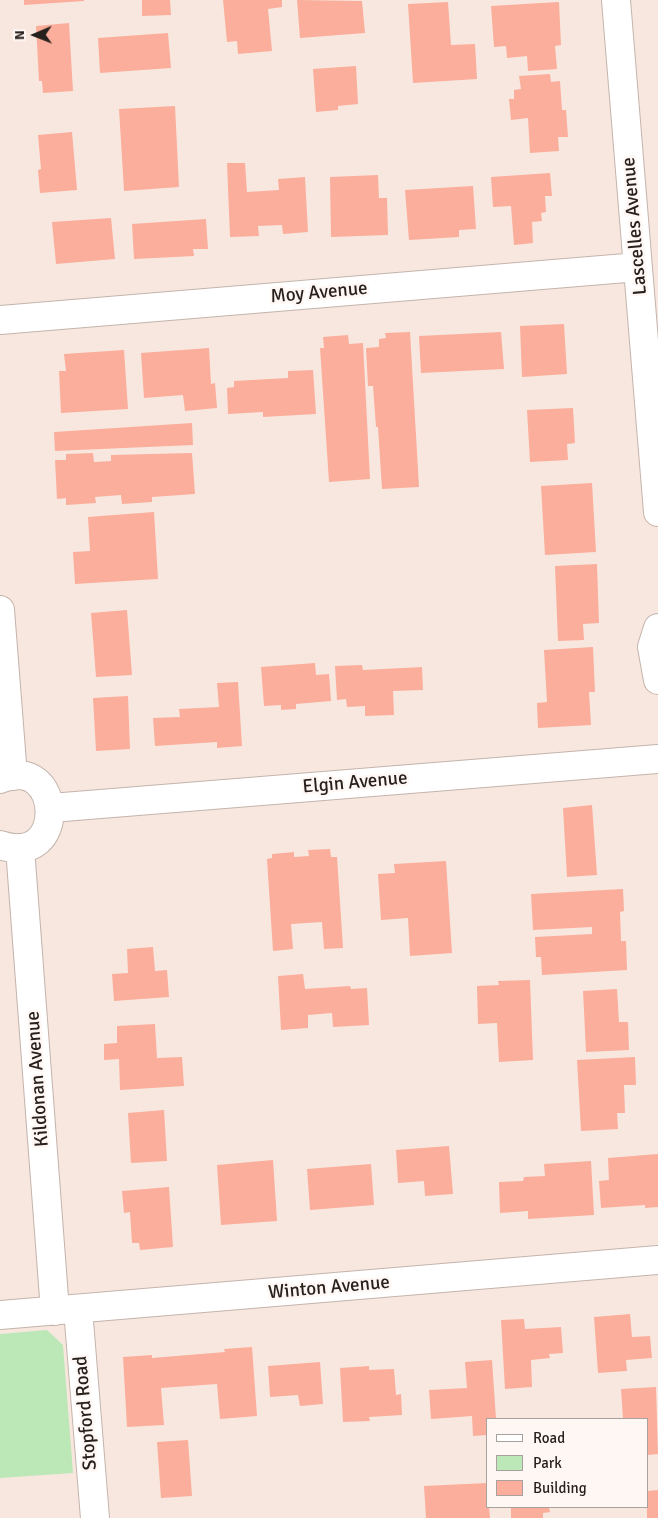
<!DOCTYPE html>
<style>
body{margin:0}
#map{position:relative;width:658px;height:1518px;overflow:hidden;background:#f8e7df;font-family:Signika,sans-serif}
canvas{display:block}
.legend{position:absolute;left:486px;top:1418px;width:162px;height:90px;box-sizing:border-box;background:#fef7f4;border:1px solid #a8a19e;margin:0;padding:6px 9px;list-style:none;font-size:15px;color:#27211e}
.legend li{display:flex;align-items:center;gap:10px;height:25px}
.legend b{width:25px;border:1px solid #a8a19e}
.north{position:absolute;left:10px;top:10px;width:50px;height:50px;-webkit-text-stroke:4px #fef7f4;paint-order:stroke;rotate:269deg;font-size:14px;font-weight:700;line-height:20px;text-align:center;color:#27211e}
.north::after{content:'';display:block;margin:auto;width:18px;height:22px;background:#27211e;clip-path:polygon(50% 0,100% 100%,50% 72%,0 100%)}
</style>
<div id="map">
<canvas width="658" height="1518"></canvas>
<ul class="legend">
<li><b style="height:6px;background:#fff"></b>Road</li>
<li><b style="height:14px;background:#bce7b7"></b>Park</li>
<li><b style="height:14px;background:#fbae9b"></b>Building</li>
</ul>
<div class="north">N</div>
</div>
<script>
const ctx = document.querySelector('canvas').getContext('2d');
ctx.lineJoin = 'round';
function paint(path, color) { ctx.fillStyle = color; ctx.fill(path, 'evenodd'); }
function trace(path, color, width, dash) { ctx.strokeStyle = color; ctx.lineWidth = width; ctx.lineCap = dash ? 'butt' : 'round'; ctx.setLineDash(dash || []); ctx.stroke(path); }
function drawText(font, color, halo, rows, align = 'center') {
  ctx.font = font + ' Signika,sans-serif'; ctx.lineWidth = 5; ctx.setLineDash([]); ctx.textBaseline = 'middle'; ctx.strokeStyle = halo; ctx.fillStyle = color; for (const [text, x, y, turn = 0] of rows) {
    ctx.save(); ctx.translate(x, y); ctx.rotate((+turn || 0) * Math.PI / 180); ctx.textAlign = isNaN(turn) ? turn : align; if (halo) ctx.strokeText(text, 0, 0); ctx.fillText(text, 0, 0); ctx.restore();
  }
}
paint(new Path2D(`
 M47,1330L63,1345L73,1473L0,1478V1334Z`), '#bce7b7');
paint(new Path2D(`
 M24,0H84V1L24,5Z
 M142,0H170L171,15L142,16Z
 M223,0H282V7L268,9L272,51L238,54L237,41L227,42Z
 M297,0L362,1L365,33L300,38Z
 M448,2L451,45L475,44L477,79L413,83L408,4Z
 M559,2L561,45L555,46L557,69L528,71L527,56L507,58L506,46L494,47L491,6Z
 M69,23L73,91L43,93L42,81H39L36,26Z
 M168,33L171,68L100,73L98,38Z
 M356,66L358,104L338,106V110L316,112L313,69Z
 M550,74L551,82L560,81L562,110H566L568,137H558L559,151L530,153L528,118L511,120L509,99H514V90L521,89L519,76Z
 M175,106L179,187L124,191L119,109Z
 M72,132L77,190L40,193L38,170L41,169L38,135Z
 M227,163H245L247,192L279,190L278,179L305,177L308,232L283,234L282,225L258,226L259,236L230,237Z
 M550,173L552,196H545L546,212L541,213L542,221L532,222L533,243L514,245L511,206L493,207L491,177Z
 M378,175L379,198H387L388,235L331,237L330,177Z
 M473,186L476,229L459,230V237L409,240L405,190Z
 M111,218L115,259L56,264L52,222Z
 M206,219L208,249H193L194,256L134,259L132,224Z
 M564,324L567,374L522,377L520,326Z
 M410,332L419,487L382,489L378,427H376L373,386H368L366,348L379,347V339L386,338L385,333Z
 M501,332L504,369L421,373L419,336Z
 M348,335L349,344L363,343L370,479L329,482L320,348H324L323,337Z
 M209,348L211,384L215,383L217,408L185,411L183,395L144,398L141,353Z
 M124,350L128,409L61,413L59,371H66L64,354Z
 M313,370L316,414L263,417V412L228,414L227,388L234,387V381L288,378V371Z
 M573,408L575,443L567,444L568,460L530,462L527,410Z
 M192,423L193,445L55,451L54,432Z
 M93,453L94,462L111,461V455L192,453L195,494L152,497V502L122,504L121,495L95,497L96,503L66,505V498L57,499L55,460H66V454Z
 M592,483L596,552L545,555L541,486Z
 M154,512L158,579L75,584L73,552L90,551L88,517Z
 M597,564L599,623L583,624L584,640L558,641L555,566Z
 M127,610L132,675L96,677L91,613Z
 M593,647L595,692H589L591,725L538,728L537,703L547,702L544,650Z
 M315,663L316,675L329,674L331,701L296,704V709L281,710V705L264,706L261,667Z
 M362,665L363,670L422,667L423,690L393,691L394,715L365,716V706L347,707L346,699L337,700L335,666Z
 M238,682L242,746L217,748V742L155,746L153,718L180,717L179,709L219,707L217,683Z
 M128,696L130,749L96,751L93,698Z
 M592,805L597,875L567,877L563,808Z
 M330,849L331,857H337L343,948L324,949L322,922L291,924L293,949L273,951L267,859L272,858V854L294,852V857L309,856L308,850Z
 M446,861L452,953L410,956L408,918L381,920L378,874L395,873L394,864Z
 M623,889L624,911L620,912L621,941H626L627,970L542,975L541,957H536L535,937L592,934V927L533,930L531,894Z
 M153,947L155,971L167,970L169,997L114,1001L112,974L128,973L127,949Z
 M303,974L305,989L350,986L351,989L367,988L369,1025L333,1027L332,1013L308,1015V1028L281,1030L278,976Z
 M530,980L533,1060L499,1062L497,1023L478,1024L477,986L499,985L498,981Z
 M617,989L619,1022H628L629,1050L586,1052L583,991Z
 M155,1024L157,1058L182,1057L184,1086L120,1090L119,1059L104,1060V1044L117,1043V1026Z
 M635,1057L636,1085H624L625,1113H617L618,1129L581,1131L577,1060Z
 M164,1110L167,1161L131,1163L128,1113Z
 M449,1146L453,1194L425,1196L424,1181L398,1183L396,1150Z
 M658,1154V1207L645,1208V1205L601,1208L599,1181L609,1180L608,1158Z
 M273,1160L277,1221L221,1225L217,1165Z
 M591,1161L594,1215L528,1219V1211L500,1213L499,1182L523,1181L524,1177L545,1176L544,1164Z
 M371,1164L374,1205L310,1210L307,1169Z
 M169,1187L173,1247L140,1250L139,1243H132L130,1212L124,1213L122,1191Z
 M630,1314L632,1337L650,1336L652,1358L626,1360L627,1371L598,1373L594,1317Z
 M524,1319L525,1329L561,1327L563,1353L549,1354L550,1358L531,1360L532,1387L505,1389L501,1320Z
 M252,1347L257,1416L220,1419L217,1384L161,1388L164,1425L127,1427L123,1357L152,1355V1358L225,1352L224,1349Z
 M492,1360L496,1419H487V1435L473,1436L472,1416L431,1419L429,1390L467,1388L465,1362Z
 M320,1362L323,1404L300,1406L298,1395L270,1397L268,1366Z
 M369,1366V1370L394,1369L396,1395L401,1394L402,1415L369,1417L370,1421L343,1422L340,1368Z
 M656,1387L658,1454L647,1455V1419H623L621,1389Z
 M188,1440L192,1496L161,1498L157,1442Z
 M487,1483V1507H489L490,1518H426L424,1486Z
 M658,1490V1518H647V1491Z
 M511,1507H549L550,1512L543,1513V1518H511Z`), '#fbae9b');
const minor = new Path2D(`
 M616,0L658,512
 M0,320L638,267
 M0,610L13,776
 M658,628L652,647L658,680
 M0,779C63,752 69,869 0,845
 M51,808L658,759
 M20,848L55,1311
 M78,1309L95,1518
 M0,1315L658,1260`);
trace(minor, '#c4b4ac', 30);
trace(minor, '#fff', 28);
drawText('19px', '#27211e', '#fef7f4', [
 ["Lascelles Avenue",635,226,-95],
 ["Moy Avenue",319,293,-5],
 ["Elgin Avenue",355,783,-5],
 ["Kildonan Avenue",38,1079,-94],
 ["Winton Avenue",329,1288,-5],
 ["Stopford Road",86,1413,-95]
]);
</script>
